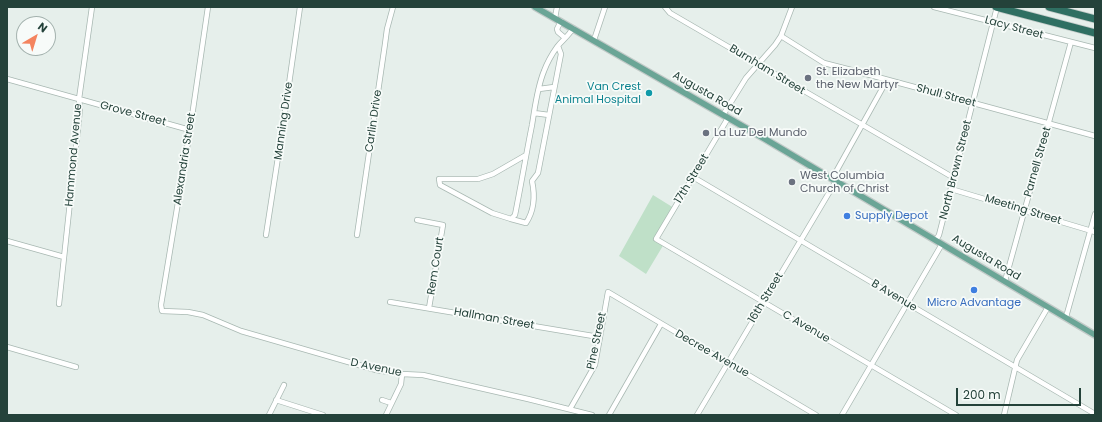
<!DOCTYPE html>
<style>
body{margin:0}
#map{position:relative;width:1102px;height:422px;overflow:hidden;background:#e6efeb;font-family:Poppins,sans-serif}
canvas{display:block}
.frame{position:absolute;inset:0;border:8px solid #24423a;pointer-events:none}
.north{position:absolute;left:16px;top:16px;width:40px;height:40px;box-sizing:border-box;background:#f7fbf9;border:1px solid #a3b1ad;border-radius:50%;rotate:38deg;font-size:11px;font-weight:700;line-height:16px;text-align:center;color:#24423a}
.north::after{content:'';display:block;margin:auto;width:14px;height:18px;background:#f4845f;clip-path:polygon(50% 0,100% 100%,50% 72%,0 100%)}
.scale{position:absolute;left:956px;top:388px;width:125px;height:18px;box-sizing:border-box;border:2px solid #24423a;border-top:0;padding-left:5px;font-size:12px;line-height:14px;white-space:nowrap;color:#24423a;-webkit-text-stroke:3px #f7fbf9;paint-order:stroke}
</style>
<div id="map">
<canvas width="1102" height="422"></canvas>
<div class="frame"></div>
<div class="north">N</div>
<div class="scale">200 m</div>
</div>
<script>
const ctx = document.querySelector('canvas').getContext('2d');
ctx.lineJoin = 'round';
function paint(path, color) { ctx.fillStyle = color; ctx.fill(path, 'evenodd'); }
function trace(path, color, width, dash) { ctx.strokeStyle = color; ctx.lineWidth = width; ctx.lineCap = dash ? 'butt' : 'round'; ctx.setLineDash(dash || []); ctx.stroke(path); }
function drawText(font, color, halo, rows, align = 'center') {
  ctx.font = font + ' Poppins,sans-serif'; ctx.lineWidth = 3.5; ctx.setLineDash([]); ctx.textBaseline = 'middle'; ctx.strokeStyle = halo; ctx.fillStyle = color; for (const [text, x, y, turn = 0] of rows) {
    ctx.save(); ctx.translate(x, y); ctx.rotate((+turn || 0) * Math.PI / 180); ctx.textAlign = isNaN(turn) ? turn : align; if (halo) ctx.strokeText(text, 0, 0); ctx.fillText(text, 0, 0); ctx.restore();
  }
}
paint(new Path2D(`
 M653,195L674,208L656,239L664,244L646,274L619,256Z`), '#bfe0c8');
const minor = new Path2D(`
 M208,7L190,130L161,305L162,311L188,312L203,315L241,331L376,370L402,374L423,375L528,399L592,415
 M665,7L670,13L954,178
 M934,7L1095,48
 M555,18L557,7
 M561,21L557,29L558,32L565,38
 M781,36L824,63L859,72L1095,136
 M594,40L605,7
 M7,79L190,130
 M539,89L554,87
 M534,113L549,115
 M723,115L746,78L775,45L781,36L792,7
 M728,118L656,239L956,415
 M526,155L493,174L478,179H439L440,185L492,213L511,219L515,215C521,185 526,155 532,125C535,107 537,88 544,71C547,63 552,54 557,47C562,40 569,36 573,28
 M693,177L1095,414
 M832,179L887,80
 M951,189L1095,232
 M511,219L526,223C534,211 535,195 532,181L538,173L561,54L558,46
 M417,220L443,225L429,308
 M266,235L285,112L300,7
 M357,235L385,44L387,29L393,7
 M936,240L939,235L997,7
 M7,241L64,257
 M1005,281L1071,42
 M390,302L599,337
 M59,304L78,128L80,109L79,99L92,7
 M1066,317L1095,214
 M7,347L76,367
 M276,400L323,415
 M382,400L391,403
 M570,409L595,365L608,292L816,415
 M269,415L284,385
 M386,415L401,384L402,374
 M609,415L661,324
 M697,415L836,181
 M842,415L942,244
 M1004,415L1017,360L1048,307`);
const major = new Path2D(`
 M535,7L765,139L1095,335`);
const highway = new Path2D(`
 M996,7L1095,33
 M1049,7L1095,19`);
trace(minor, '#a8b8b2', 6);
trace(major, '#c2cac8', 8);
trace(highway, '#c2cac8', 9);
trace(minor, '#fff', 4.5);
trace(major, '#6aa596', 5.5);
trace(highway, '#2f6f62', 7);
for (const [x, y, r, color] of [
 [808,78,4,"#6b7280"],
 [649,93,4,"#0f9aa8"],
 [706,133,4,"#6b7280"],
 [792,182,4,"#6b7280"],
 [847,216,4,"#3f7fe0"],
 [974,290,4,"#3f7fe0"]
]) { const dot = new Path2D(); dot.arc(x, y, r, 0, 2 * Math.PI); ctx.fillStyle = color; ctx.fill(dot); trace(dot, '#f7fbf9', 1.5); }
drawText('11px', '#24423a', '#f7fbf9', [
 ["Lacy Street",1014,28,15],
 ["Burnham Street",767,70,31],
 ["Augusta Road",707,94,30],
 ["Shull Street",946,96,15],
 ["Grove Street",133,114,15],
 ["Manning Drive",284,121,-82],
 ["Carlin Drive",374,121,-82],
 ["Hammond Avenue",74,155,-85],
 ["Alexandria Street",185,159,-81],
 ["Parnell Street",1038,162,-74],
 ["North Brown Street",956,170,-76],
 ["17th Street",692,179,-59],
 ["Meeting Street",1023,210,17],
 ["Augusta Road",986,258,31],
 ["Rem Court",436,266,-81],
 ["B Avenue",894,296,31],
 ["16th Street",766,298,-59],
 ["Hallman Street",494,319,10],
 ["C Avenue",806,327,30],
 ["Pine Street",597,341,-78],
 ["Decree Avenue",712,354,30],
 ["D Avenue",376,368,12]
]);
drawText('11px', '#5b616d', '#f7fbf9', [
 ["St. Elizabeth",816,72],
 ["the New Martyr",816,85],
 ["La Luz Del Mundo",714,133],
 ["West Columbia",800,176],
 ["Church of Christ",800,189]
], 'left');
drawText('11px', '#0d838f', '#f7fbf9', [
 ["Van Crest",641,87],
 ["Animal Hospital",641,100]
], 'right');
drawText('11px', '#366cbe', '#f7fbf9', [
 ["Supply Depot",855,216],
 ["Micro Advantage",974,303,"center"]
], 'left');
</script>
